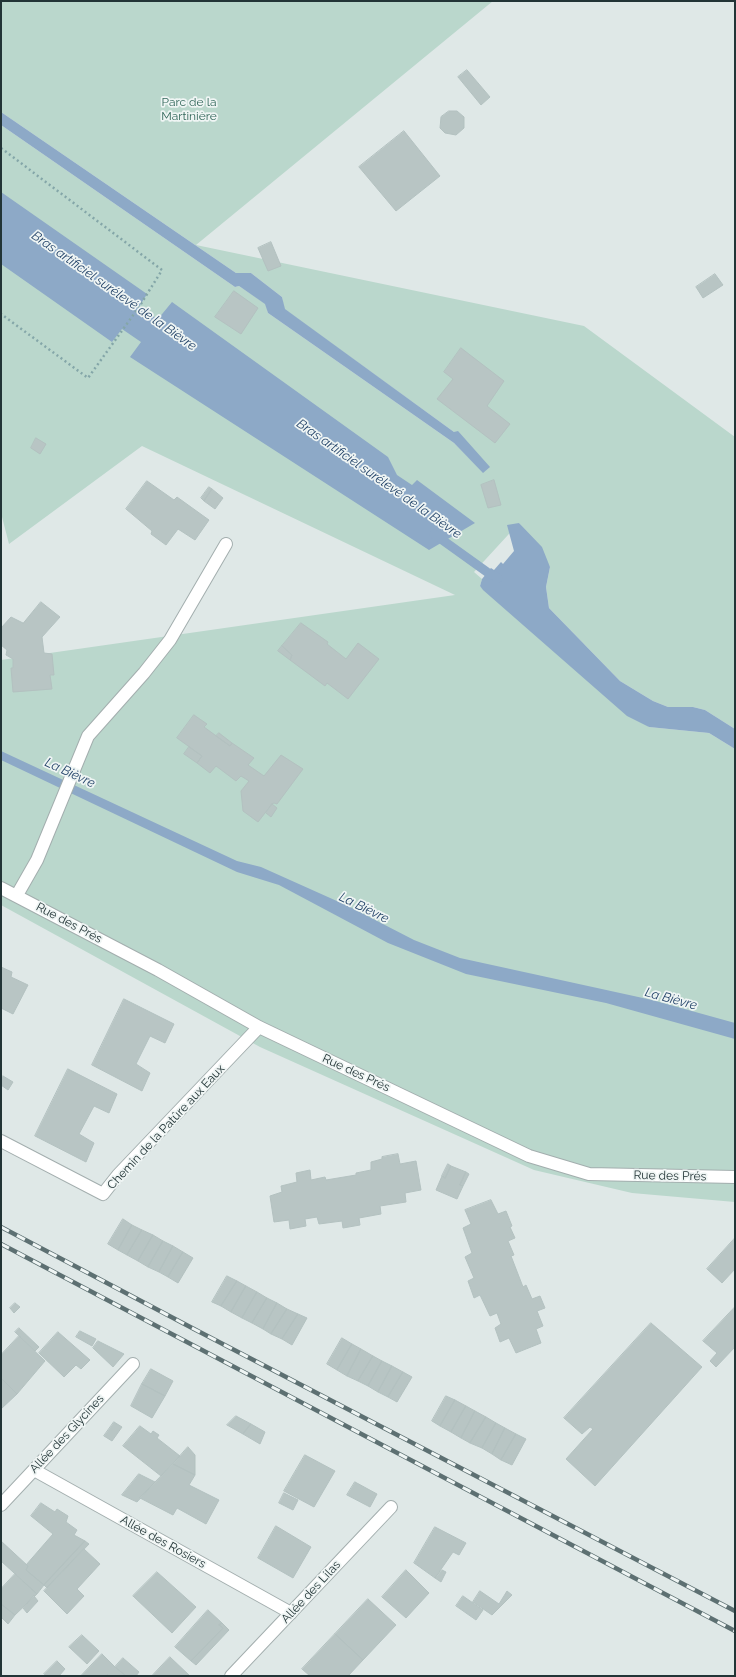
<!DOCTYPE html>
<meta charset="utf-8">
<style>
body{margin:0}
#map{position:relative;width:736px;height:1677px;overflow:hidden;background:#dfe8e7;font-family:Raleway,sans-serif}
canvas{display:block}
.frame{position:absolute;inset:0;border:2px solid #223436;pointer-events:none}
</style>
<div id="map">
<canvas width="736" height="1677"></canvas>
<div class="frame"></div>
</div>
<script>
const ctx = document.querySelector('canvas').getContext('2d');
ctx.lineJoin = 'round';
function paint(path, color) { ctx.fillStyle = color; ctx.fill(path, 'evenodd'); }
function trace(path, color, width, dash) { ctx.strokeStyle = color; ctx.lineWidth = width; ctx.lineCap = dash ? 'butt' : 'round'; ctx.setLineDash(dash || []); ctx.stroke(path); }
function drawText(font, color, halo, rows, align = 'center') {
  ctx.font = font + ' Raleway,sans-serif'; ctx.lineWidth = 3.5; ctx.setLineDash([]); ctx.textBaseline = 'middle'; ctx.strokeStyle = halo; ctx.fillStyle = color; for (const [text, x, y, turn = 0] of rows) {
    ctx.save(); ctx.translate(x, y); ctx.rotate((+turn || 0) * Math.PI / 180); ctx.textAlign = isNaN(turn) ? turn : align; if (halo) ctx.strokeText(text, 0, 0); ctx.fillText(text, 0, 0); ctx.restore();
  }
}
paint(new Path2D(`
 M1,1H493L196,245L584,326L735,437V729L705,710L693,707H668L653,701L620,681L549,608L546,587L550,567L519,523L474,572L482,579L480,586L649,727L709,733L735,749V1202L632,1193L534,1170L260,1047L1,905V660L455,595L142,446L9,544L1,513V125L235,287L239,286L266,304L268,313L454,443L483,472L458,432H454L284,309L282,297L251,273H236L1,112Z`), '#bad7cc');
paint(new Path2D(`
 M1,112L236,273H251L282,297L285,309L454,432L458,431L490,467L483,473L454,443L268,313L265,304L239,286L235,287L1,125Z
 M1,192L147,294L139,307L158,319L172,302L388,457L397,475L412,485L417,480L475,523L429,550L130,357L141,342L122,329L112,342L1,264Z
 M519,523L542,547L550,567L546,587L549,608L620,681L653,701L668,707H693L705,710L735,729V749L709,733L649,727L627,716L483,590L480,586L482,579L491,568L494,570L501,562L503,564L514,551L507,525Z
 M1,751L237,861L261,867L348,906L414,940L460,958L652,1000L735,1023V1039L606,1003L466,974L388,943L279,885L237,872L1,760Z`), '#8da9c7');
trace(new Path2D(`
 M434,534L487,572L498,578`), '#8da9c7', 9);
const building = new Path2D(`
 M467,70L490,97L481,105L458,77Z
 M449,111H457L464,117V128L456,135L445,133L440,128L441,117Z
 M404,131L440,176L396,211L359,167Z
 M271,242L281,266L268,271L258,248Z
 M715,274L723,285L703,298L696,287Z
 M234,291L258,308L241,334L215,317Z
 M461,348L504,381L487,406L510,424L495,443L437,399L453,379L444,372Z
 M36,438L46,444L40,454L31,448Z
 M494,480L501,505L488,508L481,485Z
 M147,481L174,500L177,497L209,520L195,540L178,529L166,545L151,534L152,531L126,509Z
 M209,487L212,489L204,501L201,498Z
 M212,489L223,498L215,509L204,501Z
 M41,602L60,617L42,637L44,653L52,654L54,675H50L52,689L13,692L11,668H13V659L6,655L7,650L1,645V628L11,617L23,623Z
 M301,623L328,642L327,644L346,659L358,643L379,659L348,699L327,683L325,686L290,660L292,655L282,646Z
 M282,646L292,655L290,660L278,651Z
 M194,715L207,724L204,727L230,746L232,743L254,758L248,765L264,776L281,755L303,769L277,804L274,803L272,804L258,822L243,811L241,791L249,781L241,776L236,781L216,766L210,773L197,763L202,756L177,738Z
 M219,733L232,743L230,746L216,736Z
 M189,747L202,756L197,763L184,754Z
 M272,804L277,808L271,817L266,813Z
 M1,967L12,972L11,977L28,985L13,1014L1,1008Z
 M124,999L174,1024L165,1043L150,1036L136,1064L150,1073L142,1091L92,1065Z
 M68,1069L117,1094L109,1113L94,1106L79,1134L94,1143L86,1162L35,1136Z
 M3,1076L13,1082L8,1090L1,1085V1078Z
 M398,1154L400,1164L416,1161L421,1190L405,1193L406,1202L380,1206L381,1214L359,1218L360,1225L343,1228L342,1221L319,1224L317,1217L305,1219L306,1226L290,1229L289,1220L274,1222L270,1196L282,1192L281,1186L297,1182L296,1173L310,1170L311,1180L325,1177L326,1180L356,1175V1173L371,1170V1162L382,1159V1157Z
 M448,1164L451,1166L445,1178L442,1176Z
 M451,1166L466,1172L460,1185L463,1186L457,1199L436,1190L442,1176L445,1178Z
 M466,1172L469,1174L463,1186L460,1185Z
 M491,1200L498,1214L506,1211L512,1226L510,1227L515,1238L508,1241L514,1255L511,1256L523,1287L526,1285L532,1299L540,1296L545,1308L537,1311L543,1326L536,1329L541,1343L516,1353L509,1338L500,1342L495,1328L501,1324L497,1313L490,1316L480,1295L474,1298L468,1281L474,1278L465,1257L472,1253L463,1228L471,1224L465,1210Z
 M123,1219L132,1225L118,1250L108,1244Z
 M132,1225L142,1230L127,1255L118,1250Z
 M142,1230L153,1235L138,1261L127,1255Z
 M153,1235L163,1241L148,1267L138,1261Z
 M735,1238V1269L722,1283L707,1269Z
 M163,1241L173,1246L159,1272L148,1267Z
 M173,1246L183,1252L168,1277L159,1272Z
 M183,1252L193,1258L178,1283L168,1277Z
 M227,1276L237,1281L221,1306L212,1302Z
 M237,1281L246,1286L231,1312L221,1306Z
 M246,1286L257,1292L242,1318L231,1312Z
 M257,1292L267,1298L252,1323L242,1318Z
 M267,1298L277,1303L263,1329L252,1323Z
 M15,1303L20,1307L14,1313L10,1308Z
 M277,1303L287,1309L271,1334L263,1329Z
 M735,1307V1347L716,1367L710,1361L717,1353L703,1341Z
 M287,1309L298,1314L282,1339L271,1334Z
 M298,1314L307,1318L292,1345L282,1339Z
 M651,1323L702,1367L595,1486L566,1459L593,1429L590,1427L582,1434L564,1418Z
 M19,1328L39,1347L35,1351L15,1332Z
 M80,1331L96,1339L92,1346L76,1337Z
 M58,1332L90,1360L81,1369L76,1365L64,1377L39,1353Z
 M19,1336L45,1361L17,1394L1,1378V1355Z
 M342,1338L352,1344L337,1370L327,1364Z
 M98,1341L124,1354L113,1367L93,1348Z
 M352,1344L361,1349L347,1376L337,1370Z
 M361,1349L373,1356L358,1381L347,1376Z
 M373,1356L382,1361L368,1386L358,1381Z
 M382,1361L392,1366L378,1392L368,1386Z
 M392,1366L403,1372L388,1397L378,1392Z
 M151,1369L173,1381L165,1396L142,1384Z
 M403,1372L412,1377L397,1402L388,1397Z
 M1,1378L17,1394L1,1409Z
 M142,1384L165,1396L152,1418L131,1406Z
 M446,1396L455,1400L440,1426L432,1421Z
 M455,1400L466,1406L451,1432L440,1426Z
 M466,1406L475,1411L461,1438L451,1432Z
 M475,1411L486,1417L470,1443L461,1438Z
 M236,1416L251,1424L243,1434L227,1425Z
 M486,1417L496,1423L482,1448L470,1443Z
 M114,1422L122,1427L112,1441L104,1436Z
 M496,1423L505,1428L492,1454L482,1448Z
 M251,1424L265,1432L260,1444L243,1434Z
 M140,1426L151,1434L153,1431L159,1435L157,1438L180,1456L161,1476L123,1446Z
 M505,1428L516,1434L501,1460L492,1454Z
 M516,1434L526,1439L512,1465L501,1460Z
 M188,1447L195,1455V1475L173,1464Z
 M305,1455L335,1471L314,1507L284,1491Z
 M173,1464L195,1475L189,1485L219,1500L206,1524L177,1508L173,1515L140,1498Z
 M139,1474L155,1482L137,1502L122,1495Z
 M355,1482L377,1494L370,1507L347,1495Z
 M284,1493L298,1500L293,1510L279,1503Z
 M41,1503L55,1512L57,1509L68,1516L66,1522L77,1530L74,1535L85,1541L44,1585L26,1570L28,1566L26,1565L53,1534L31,1516Z
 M276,1526L311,1547L293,1578L258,1558Z
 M435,1527L466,1543L459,1555L453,1552L435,1578L414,1563Z
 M1,1541L28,1566L26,1570L44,1585L37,1594L1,1561Z
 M85,1541L89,1544L47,1588L44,1585Z
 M84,1549L100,1564L77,1589L84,1596L67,1614L44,1591Z
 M406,1570L429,1593L406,1618L382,1597Z
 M442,1570L446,1572L441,1582L435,1578Z
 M157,1572L196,1607L172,1633L133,1596Z
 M15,1574L37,1594L15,1615L1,1604V1589Z
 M480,1591L499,1604L507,1591L512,1595L492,1615L473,1602Z
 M34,1596L38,1601L27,1613L23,1608Z
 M463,1596L483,1610L476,1620L456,1606Z
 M368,1599L396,1625L363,1660L335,1634Z
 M1,1604L15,1615L8,1624L1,1617Z
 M208,1610L222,1623L219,1625L223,1628L191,1661L175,1647Z
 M222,1623L229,1630L196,1665L191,1661L223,1628L219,1625Z
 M335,1634L363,1660L348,1676H310L302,1669Z
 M82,1635L99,1651L87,1664L69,1647Z
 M102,1654L115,1667L126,1676H109L107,1674L106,1676H81Z
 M170,1657L190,1676H152Z
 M123,1658L139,1672L136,1676H126L115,1667Z
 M57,1661L65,1669L59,1676H47L44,1674Z`);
paint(building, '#b8c5c4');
trace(building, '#b3c1c0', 1);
const lane = new Path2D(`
 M17,895L37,860L88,736L144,673L170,640L226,544`);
const street = new Path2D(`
 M1,888L158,970L259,1027L529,1156L589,1174L735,1177
 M1,1141L103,1194L118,1175L259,1027
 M34,1470L291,1613
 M1,1505L133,1364
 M231,1676L391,1507`);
trace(lane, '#a3aeae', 14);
trace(street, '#a3aeae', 14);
trace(new Path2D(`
 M1,148L162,270L139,307L88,378L1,314`), '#84a6a8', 2.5, [2, 3]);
trace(lane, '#fff', 12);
trace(street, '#fff', 12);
const rail = new Path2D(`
 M1,1227L194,1329L735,1611
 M1,1244L735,1631`);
trace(rail, '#5d7072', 4.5);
trace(rail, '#eff5f4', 3, [9]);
drawText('12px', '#32675a', '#eff5f4', [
 ["Parc de la",189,102],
 ["Martinière",189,116]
]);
drawText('12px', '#223436', '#eff5f4', [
 ["Rue des Prés",69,923,28],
 ["Rue des Prés",356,1073,25],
 ["Chemin de la Patûre aux Eaux",166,1127,-47],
 ["Rue des Prés",670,1176,1],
 ["Allée des Glycines",67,1434,-47],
 ["Allée des Rosiers",163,1542,29],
 ["Allée des Lilas",311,1592,-47]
]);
drawText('italic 13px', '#25456a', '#eff5f4', [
 ["Bras artificiel surélevé de la Bièvre",114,291,35],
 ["Bras artificiel surélevé de la Bièvre",379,479,35],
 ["La Bièvre",70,773,25],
 ["La Bièvre",364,908,26],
 ["La Bièvre",671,999,15]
]);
</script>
